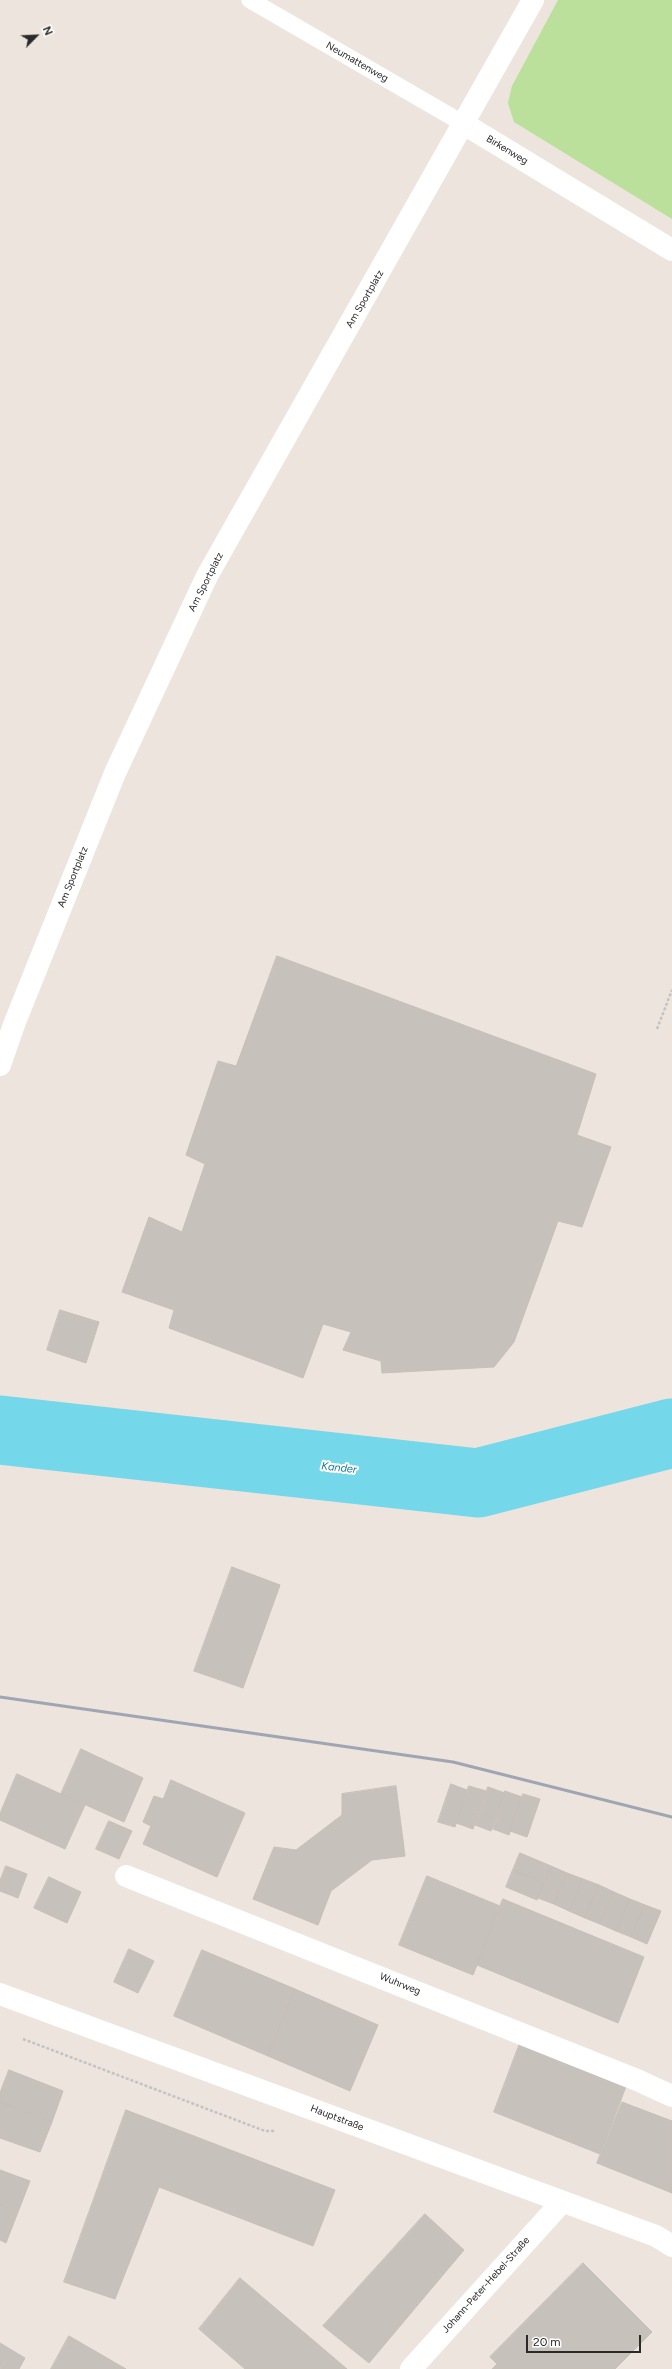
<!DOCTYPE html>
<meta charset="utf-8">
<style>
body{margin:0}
#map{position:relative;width:672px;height:2369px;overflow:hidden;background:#ece4dd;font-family:Figtree,sans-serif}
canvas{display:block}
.north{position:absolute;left:16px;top:16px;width:40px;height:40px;-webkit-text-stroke:3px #fff;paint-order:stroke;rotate:66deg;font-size:11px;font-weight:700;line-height:16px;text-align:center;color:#2a2a2a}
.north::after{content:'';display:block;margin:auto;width:14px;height:18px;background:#2a2a2a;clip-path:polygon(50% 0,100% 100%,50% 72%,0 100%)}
.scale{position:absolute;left:526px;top:2335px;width:115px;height:18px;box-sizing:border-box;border:2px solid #2a2a2a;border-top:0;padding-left:5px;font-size:12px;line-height:14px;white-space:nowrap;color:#2a2a2a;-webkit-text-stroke:3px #fff;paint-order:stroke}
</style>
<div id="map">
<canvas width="672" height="2369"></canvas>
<div class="north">N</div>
<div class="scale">20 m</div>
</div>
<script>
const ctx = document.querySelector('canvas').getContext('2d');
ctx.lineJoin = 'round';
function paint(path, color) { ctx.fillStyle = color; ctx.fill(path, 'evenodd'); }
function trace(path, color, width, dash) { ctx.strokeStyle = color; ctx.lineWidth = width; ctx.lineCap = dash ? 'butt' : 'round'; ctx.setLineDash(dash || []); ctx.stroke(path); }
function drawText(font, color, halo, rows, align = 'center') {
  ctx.font = font + ' Figtree,sans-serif'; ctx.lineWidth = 4; ctx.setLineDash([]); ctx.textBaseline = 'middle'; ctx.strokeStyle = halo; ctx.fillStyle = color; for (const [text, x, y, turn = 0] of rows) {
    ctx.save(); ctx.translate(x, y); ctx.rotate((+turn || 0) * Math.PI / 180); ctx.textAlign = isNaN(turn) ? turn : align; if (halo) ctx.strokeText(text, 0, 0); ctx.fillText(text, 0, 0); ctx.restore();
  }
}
paint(new Path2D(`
 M558,0H672V219L514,122L508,103L512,86Z`), '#bae09b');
trace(new Path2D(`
 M0,1430L478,1483L672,1433`), '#74d7ea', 69);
const building = new Path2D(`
 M277,956L596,1074L577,1135L611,1147L582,1227L558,1221L514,1342L494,1367L382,1373L381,1361L343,1350L351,1332L323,1324L303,1378L169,1328L174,1310L122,1292L149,1217L182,1232L205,1164L186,1155L218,1061L236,1066Z
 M60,1310L99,1322L86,1363L47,1350Z
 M232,1567L280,1585L243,1688L194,1671Z
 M81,1749L143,1778L124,1822L61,1794Z
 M17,1774L85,1805L65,1849L0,1820V1814Z
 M171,1780L245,1813L217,1877L143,1844L151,1826L143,1822L154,1796L163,1799Z
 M451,1784L467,1790L455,1827L438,1822Z
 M396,1786L405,1856L372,1860L331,1891L318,1925L253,1899L274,1847L296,1850L342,1815V1794Z
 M469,1786L486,1791L473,1829L456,1823Z
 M488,1787L505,1793L491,1831L475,1825Z
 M505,1791L522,1797L509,1835L493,1829Z
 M523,1794L540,1799L527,1837L510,1831Z
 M109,1821L132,1831L119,1859L96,1849Z
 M520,1853L551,1866L544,1883L513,1870Z
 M6,1866L27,1874L18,1898L0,1891V1881Z
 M551,1866L567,1873L554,1904L538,1898Z
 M513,1870L544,1883L537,1900L506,1887Z
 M567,1873L583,1879L569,1911L554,1904Z
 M427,1876L500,1906L473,1975L399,1945Z
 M49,1877L81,1892L67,1923L34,1908Z
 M583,1879L599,1885L585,1918L569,1911Z
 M599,1885L614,1892L600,1924L585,1918Z
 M614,1892L630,1899L616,1931L600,1924Z
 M503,1899L644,1957L618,2023L477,1965Z
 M630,1899L645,1905L631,1937L616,1931Z
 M645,1905L661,1911L647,1944L631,1937Z
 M129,1949L154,1961L138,1993L114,1982Z
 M202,1950L295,1989L268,2056L174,2016Z
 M295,1989L378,2025L350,2091L268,2056Z
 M520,2043L627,2084L600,2154L494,2112Z
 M9,2070L63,2091L52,2122L0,2102V2093Z
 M0,2102L52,2122L40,2152L0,2138Z
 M622,2102L672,2121V2193L597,2163Z
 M126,2110L335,2190L313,2246L159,2187L115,2299L64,2282Z
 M0,2170L30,2181L18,2212L0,2205Z
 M0,2205L18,2212L6,2243L0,2240Z
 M425,2214L464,2250L369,2363L323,2326Z
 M583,2263L652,2332L615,2369H492L497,2364L490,2357Z
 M240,2278L347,2369H245L199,2329Z
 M69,2336L126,2369H51Z
 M0,2343L10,2349L0,2367Z
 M10,2349L25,2358L19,2369H0Z`);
paint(building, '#c7c1bc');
trace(building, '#c7bfb6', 1);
trace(new Path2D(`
 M657,1029L672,990
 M23,2039L265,2131H275`), '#c3c3c3', 2.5, [3, 2]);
trace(new Path2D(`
 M250,0L464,124`), '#fff', 17);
trace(new Path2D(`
 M464,124L672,250
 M0,1065L15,1022L115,773L207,576L533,0
 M126,1876L637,2080L672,2096
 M411,2369L562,2202`), '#fff', 22);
trace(new Path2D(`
 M0,1994L656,2236L672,2246`), '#fff', 22);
trace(new Path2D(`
 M0,1697L453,1762L672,1817`), '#a0a5b4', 3);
drawText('10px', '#2a2a2a', '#fff', [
 ["Neumattenweg",357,62,30],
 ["Birkenweg",507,150,31],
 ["Am Sportplatz",365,299,-60],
 ["Am Sportplatz",206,582,-63],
 ["Am Sportplatz",73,877,-68],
 ["Wuhrweg",400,1984,22],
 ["Hauptstraße",337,2118,21],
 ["Johann-Peter-Hebel-Straße",486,2285,-48]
]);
drawText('italic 11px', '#137796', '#fff', [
 ["Kander",339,1468,6]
]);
</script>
